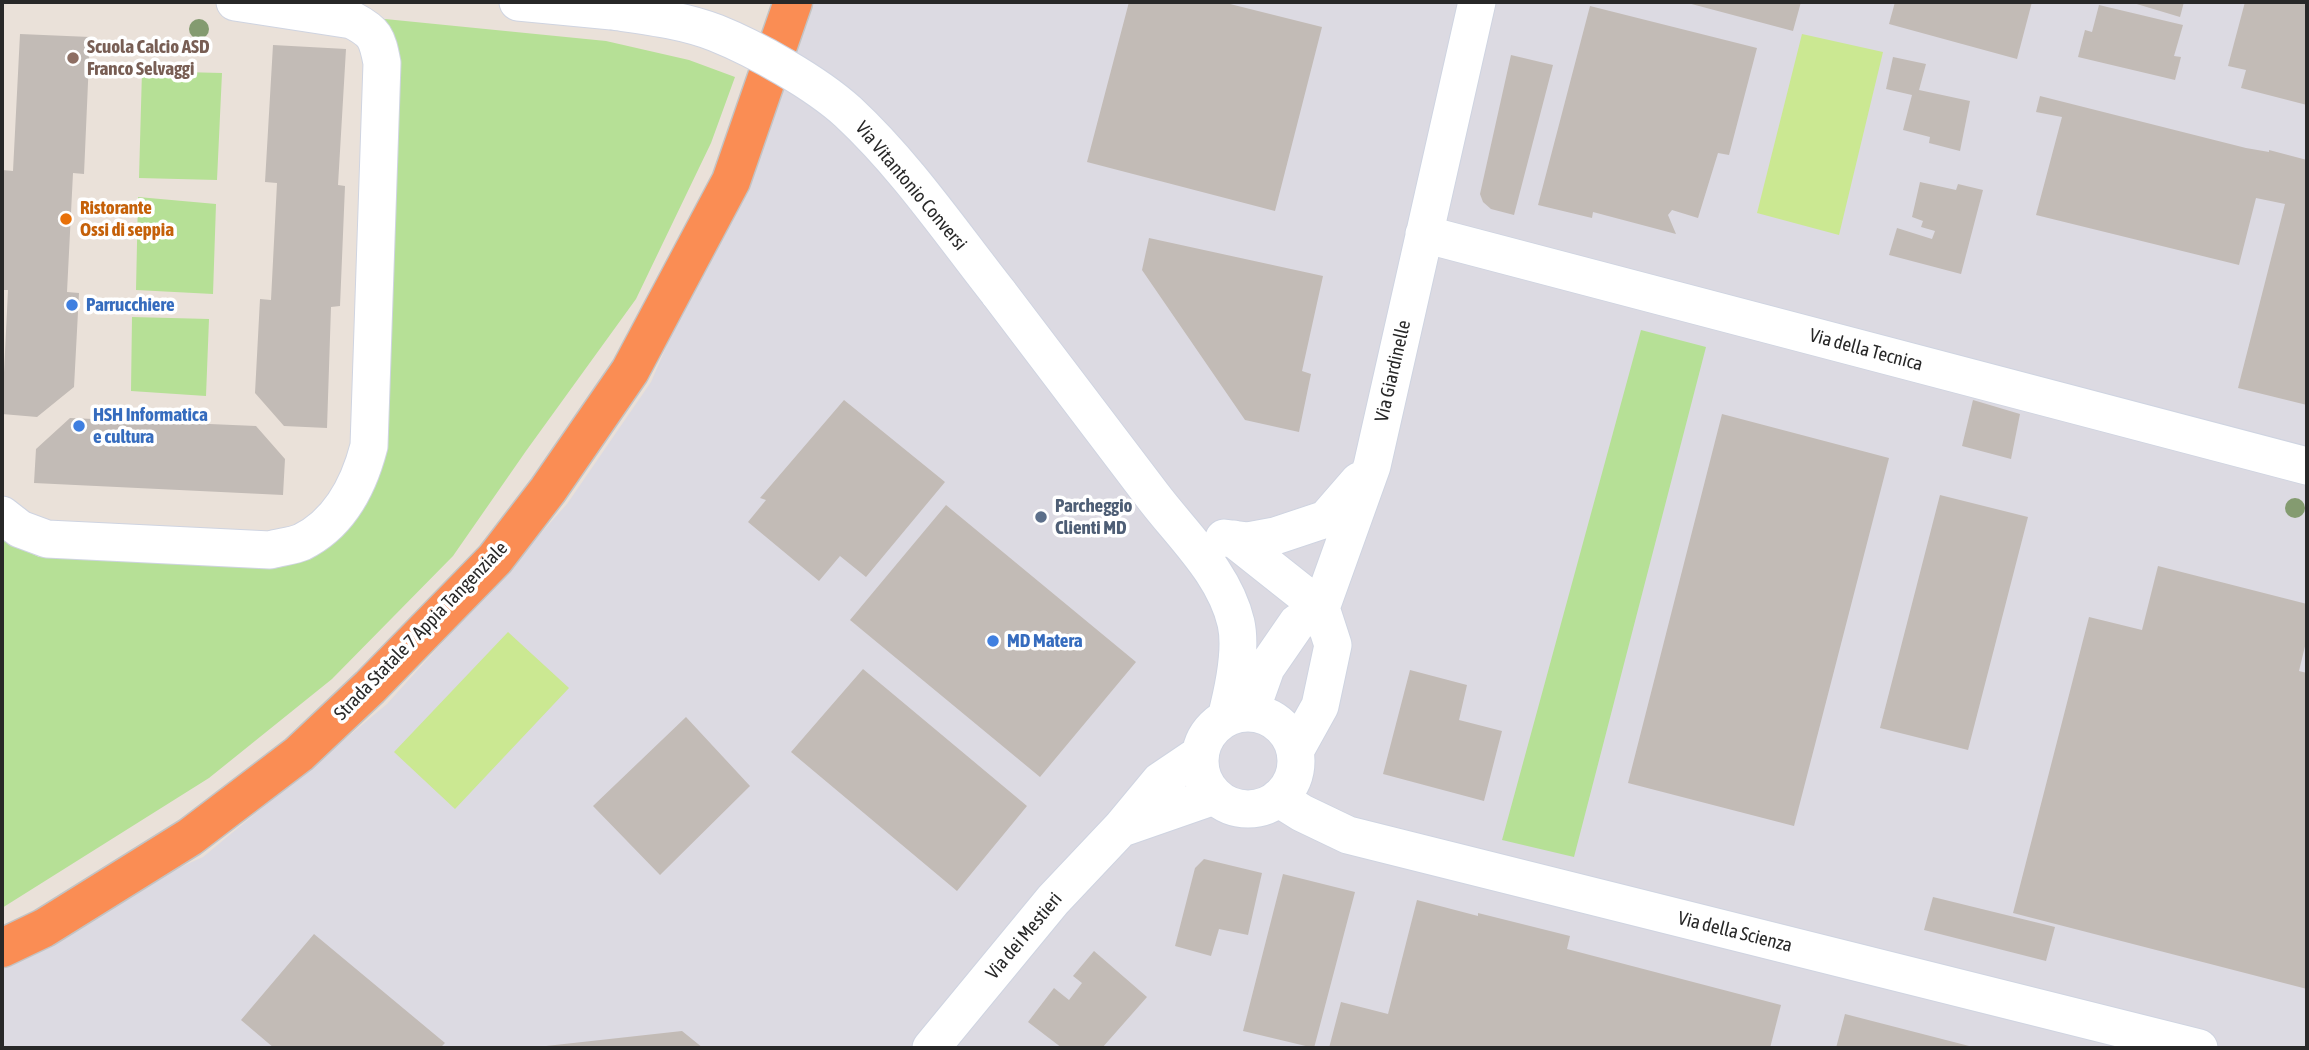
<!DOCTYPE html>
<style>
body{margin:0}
#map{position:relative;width:2309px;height:1050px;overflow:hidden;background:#eae1d9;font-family:"Asap Condensed",sans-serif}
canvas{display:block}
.frame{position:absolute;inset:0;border:4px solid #282828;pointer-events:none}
</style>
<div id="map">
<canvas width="2309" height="1050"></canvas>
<div class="frame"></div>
</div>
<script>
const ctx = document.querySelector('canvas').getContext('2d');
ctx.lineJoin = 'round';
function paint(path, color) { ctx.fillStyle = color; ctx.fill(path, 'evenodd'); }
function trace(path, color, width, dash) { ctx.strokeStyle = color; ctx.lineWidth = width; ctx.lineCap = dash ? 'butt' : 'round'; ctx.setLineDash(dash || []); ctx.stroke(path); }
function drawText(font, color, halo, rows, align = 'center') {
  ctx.font = font + ' "Asap Condensed",sans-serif'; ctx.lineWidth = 7; ctx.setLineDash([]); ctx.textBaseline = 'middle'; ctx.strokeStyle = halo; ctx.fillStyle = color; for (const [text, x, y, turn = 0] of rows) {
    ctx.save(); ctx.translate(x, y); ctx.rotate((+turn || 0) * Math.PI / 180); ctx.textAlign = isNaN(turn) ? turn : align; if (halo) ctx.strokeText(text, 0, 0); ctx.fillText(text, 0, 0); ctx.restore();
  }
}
paint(new Path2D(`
 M814,2H2307V1048H2V947L203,857L387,704L567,504L651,382Z`), '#dcdae2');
paint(new Path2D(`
 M375,18L606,41L689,60L735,77L711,143L636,299L526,451L453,556L332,679L209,778L2,908V536L7,542L39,557L261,564L351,509Z
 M142,71L222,73L217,180L139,178Z
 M138,197L216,204L213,294L136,290Z
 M132,317L209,319L206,396L131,391Z
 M1641,330L1706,347L1574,857L1502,840Z`), '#b6e096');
paint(new Path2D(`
 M1802,34L1883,52L1839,235L1757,213Z
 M508,632L569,688L455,809L394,752Z`), '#cbe892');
paint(new Path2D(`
 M1129,2H1222L1322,27L1275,211L1087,162Z
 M1684,2H1801L1793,31Z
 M1895,2H2032L2017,59L1889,24Z
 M2130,2H2184L2180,17Z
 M2245,2H2307V105L2241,88L2246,70L2228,66Z
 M2099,5L2183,25L2174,56L2181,57L2175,80L2078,57L2085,30L2092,32Z
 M1590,6L1757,48L1729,155L1718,153L1698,218L1672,210L1668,215L1676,234L1593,212L1592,218L1538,205Z
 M20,34L90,37L84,174L73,173L67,292L79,293L74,387L37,417L2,414L8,290H2V170L13,171Z
 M273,45L346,49L338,185L345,186L340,306L331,307L327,428L284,426L255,393L260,299L271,300L277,183L265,182Z
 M1511,55L1553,65L1514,215L1491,209L1483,202L1480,194Z
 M1893,57L1926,64L1919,90L1970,101L1960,151L1929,143L1930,137L1903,130L1912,95L1886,89Z
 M2040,96L2246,148L2269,152V150L2307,160V405L2238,388L2285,204L2256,198L2239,265L2036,215L2062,117L2036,112Z
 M1920,182L1956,190L1958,184L1983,190L1961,274L1889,255L1897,228L1932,239L1935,231L1921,227L1923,221L1912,217Z
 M1149,238L1323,276L1302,371L1311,374L1299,432L1245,420L1142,270Z
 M844,400L945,482L866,577L840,556L819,581L748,522L766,500L760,498Z
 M1973,400L2020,414L2011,459L1962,446Z
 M1722,414L1889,458L1794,826L1628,783Z
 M70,418L256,426L285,459L283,495L34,483L36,449Z
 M1940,495L2028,517L1968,750L1880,728Z
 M946,505L1136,662L1040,777L850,620Z
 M2158,566L2307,604V638L2299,671L2307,673V989L2013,913L2089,617L2142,630Z
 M863,669L1027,806L957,891L791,752Z
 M1410,670L1467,685L1459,720L1502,731L1484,801L1383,774Z
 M686,717L750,786L660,875L593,806Z
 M1204,859L1262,873L1248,935L1219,929L1211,956L1175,946L1195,868Z
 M1283,874L1355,892L1314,1048L1243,1031Z
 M1933,897L2055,927L2046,961L1924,930Z
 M1417,900L1478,916V913L1570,936L1567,949L1781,1005L1770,1048H1329L1341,1002L1388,1014Z
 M314,934L445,1043L440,1048H274L241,1020Z
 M1094,951L1147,997L1102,1048H1062L1028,1022L1054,988L1069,1000L1082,983L1073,976Z
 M1845,1014L1973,1047V1048H1836Z
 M682,1031L703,1048H545L546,1046Z`), '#c2bbb6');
const street = new Path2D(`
 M518,2L612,11
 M1424,234L2307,466
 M998,292C1049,360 1101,427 1152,495C1182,535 1224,572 1236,623C1242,650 1233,691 1226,718
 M2,515L20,529L47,539L270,550C280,547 293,546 302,542C340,523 359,485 369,446L382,63C377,37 375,32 352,20L235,2
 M1224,538L1248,541L1275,536L1326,519L1359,481
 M1234,539L1321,608L1333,645L1320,706L1295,751
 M1250,713L1266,668L1297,623L1321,608L1372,466L1477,2
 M1200 761a48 48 0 1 1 96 0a48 48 0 1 1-96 0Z
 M1278,798L1302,813L1348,835L2199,1048
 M1122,828L1214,796
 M931,1048L1053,900L1121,828L1160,781L1200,754`);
const highway = new Path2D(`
 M2,948L44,928L190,837L299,754L370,687L495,559L548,490L630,371L731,181L793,2`);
trace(street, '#cfd4e1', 39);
trace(highway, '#c3c3c3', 41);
trace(street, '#fff', 37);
trace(highway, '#fa8d54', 38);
const streetBridge = new Path2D(`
 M612,11C647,16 683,20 716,33C756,49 816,83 848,112C905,165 950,231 998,292`);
trace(streetBridge, '#cfd4e1', 39, []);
trace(streetBridge, '#fff', 37);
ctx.fillStyle = '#849b70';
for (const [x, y] of [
 [199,29],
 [2295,508]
]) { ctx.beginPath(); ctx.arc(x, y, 10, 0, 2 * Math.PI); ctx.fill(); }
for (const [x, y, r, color] of [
 [73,58,7,"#8d6e63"],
 [66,219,7,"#e8710a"],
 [72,305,7,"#3f7fe0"],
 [79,426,7,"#3f7fe0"],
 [1041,517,7,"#5c6f8a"],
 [993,641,7,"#3f7fe0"]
]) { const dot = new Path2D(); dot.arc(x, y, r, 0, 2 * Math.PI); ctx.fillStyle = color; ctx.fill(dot); trace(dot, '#fff', 2.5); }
drawText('bold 19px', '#785e54', '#fff', [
 ["Scuola Calcio ASD",87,47],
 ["Franco Selvaggi",87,69]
], 'left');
drawText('19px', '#282828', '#fff', [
 ["Via Vitantonio Conversi",911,186,50],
 ["Via della Tecnica",1866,350,15],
 ["Via Giardinelle",1393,371,-77],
 ["Strada Statale 7 Appia Tangenziale",421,631,-46],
 ["Via della Scienza",1735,932,14],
 ["Via dei Mestieri",1024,936,-50]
]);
drawText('bold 19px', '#c56008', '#fff', [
 ["Ristorante",80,208],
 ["Ossi di seppia",80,230]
], 'left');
drawText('bold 19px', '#366cbe', '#fff', [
 ["Parrucchiere",86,305],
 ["HSH Informatica",93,415],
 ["e cultura",93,437],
 ["MD Matera",1007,641]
], 'left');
drawText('bold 19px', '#4e5e75', '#fff', [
 ["Parcheggio",1055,506],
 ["Clienti MD",1055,528]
], 'left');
</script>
